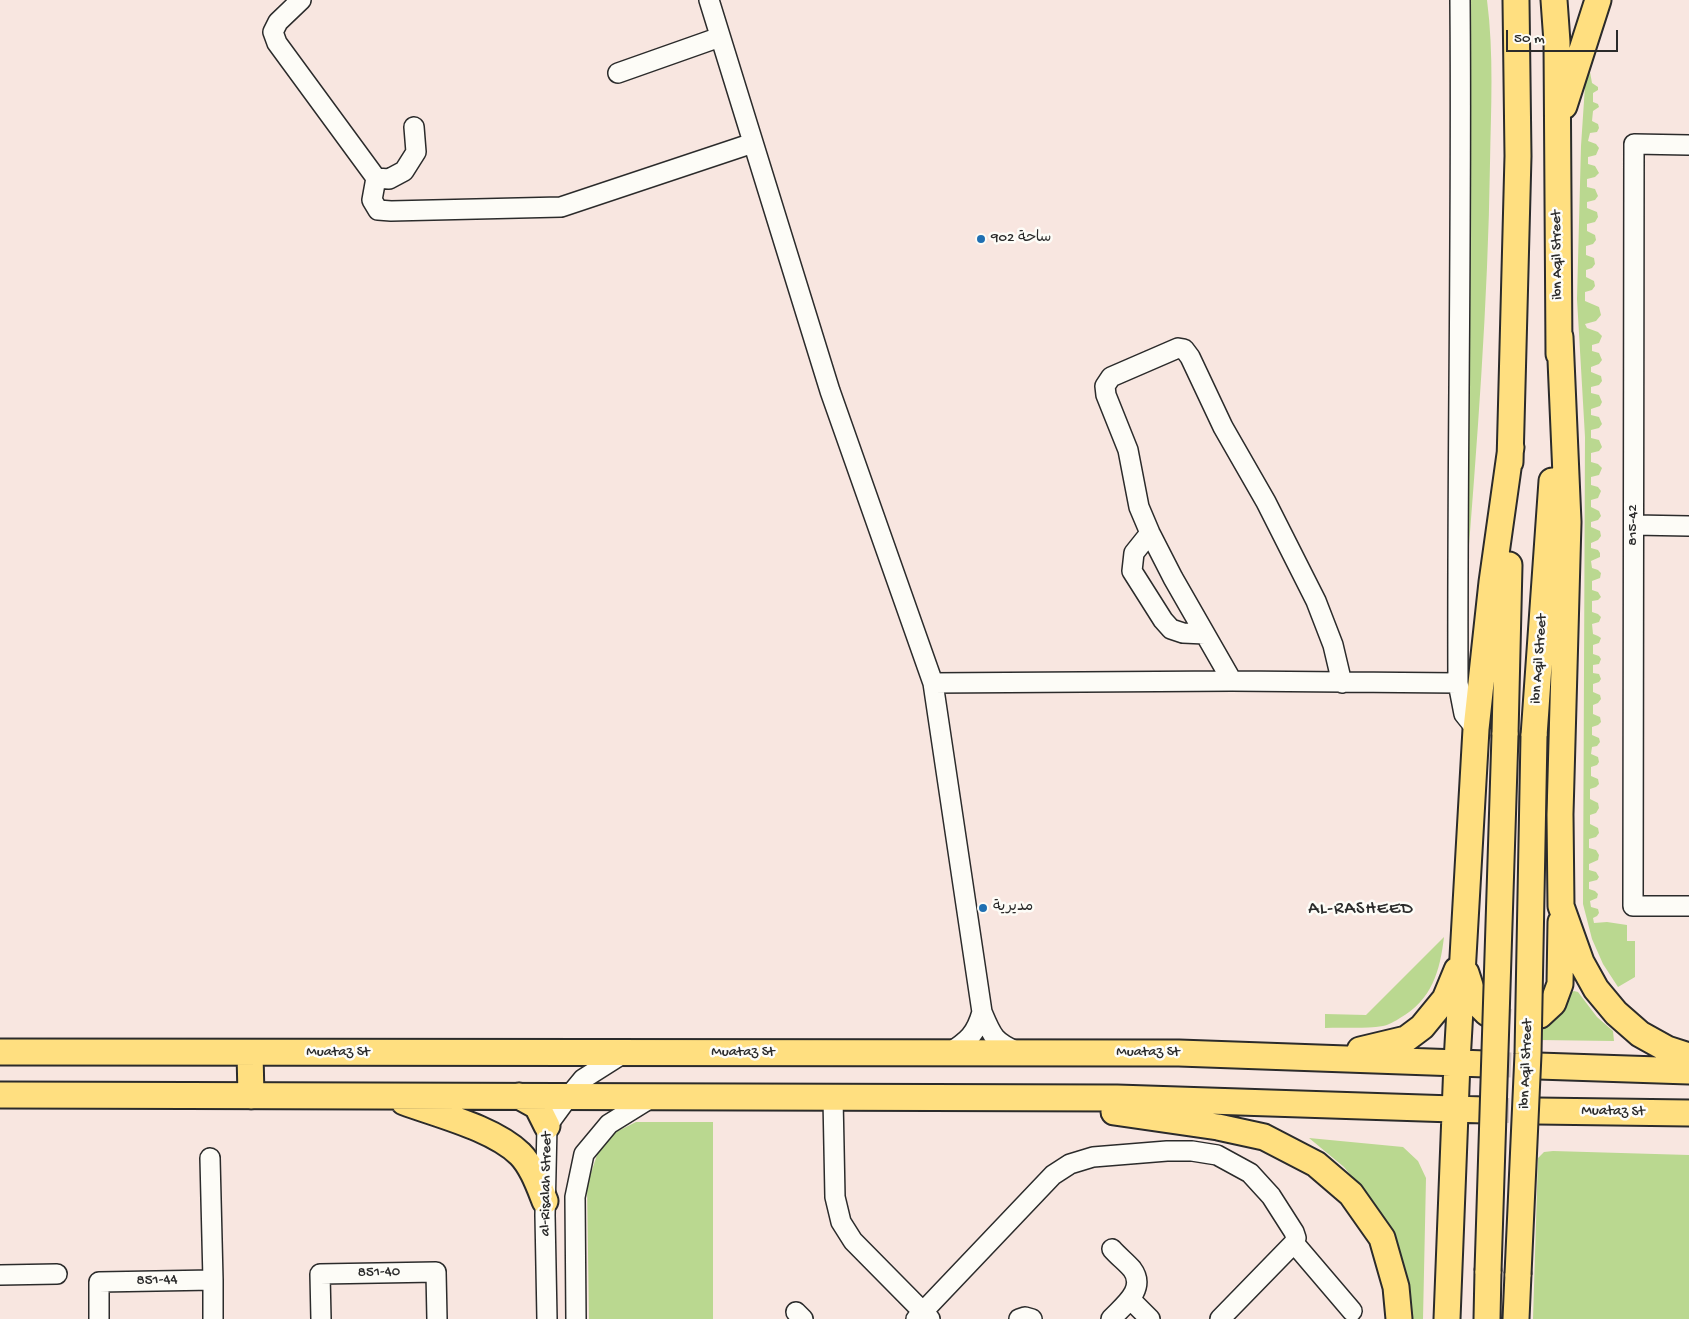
<!DOCTYPE html>
<meta charset="utf-8">
<style>
body{margin:0}
#map{position:relative;width:1689px;height:1319px;overflow:hidden;background:#f8e6e0;font-family:"Gochi Hand",sans-serif}
canvas{display:block}
.scale{position:absolute;left:1506px;top:30px;width:112px;height:22px;box-sizing:border-box;border:2px solid #2b2b2b;border-top:0;padding-left:6px;font-size:15px;line-height:18px;white-space:nowrap;color:#2b2b2b;-webkit-text-stroke:4px #fdfcf7;paint-order:stroke}
</style>
<div id="map">
<canvas width="1689" height="1319"></canvas>
<div class="scale">50 m</div>
</div>
<script>
const ctx = document.querySelector('canvas').getContext('2d');
ctx.lineJoin = 'round';
function paint(path, color) { ctx.fillStyle = color; ctx.fill(path, 'evenodd'); }
function trace(path, color, width, dash) { ctx.strokeStyle = color; ctx.lineWidth = width; ctx.lineCap = dash ? 'butt' : 'round'; ctx.setLineDash(dash || []); ctx.stroke(path); }
function drawText(font, color, halo, rows, align = 'center') {
  ctx.font = font + ' "Gochi Hand","Playpen Sans Arabic",sans-serif'; ctx.lineWidth = 5; ctx.setLineDash([]); ctx.textBaseline = 'middle'; ctx.strokeStyle = halo; ctx.fillStyle = color; for (const [text, x, y, turn = 0] of rows) {
    ctx.save(); ctx.translate(x, y); ctx.rotate((+turn || 0) * Math.PI / 180); ctx.textAlign = isNaN(turn) ? turn : align; if (halo) ctx.strokeText(text, 0, 0); ctx.fillText(text, 0, 0); ctx.restore();
  }
}
paint(new Path2D(`
 M1467,0H1487C1494,54 1491,109 1490,163C1488,304 1477,444 1466,584Z
 M1586,71L1590,72L1592,83L1598,87V90L1593,93V102L1598,104L1599,107L1593,111L1592,121L1598,124L1599,128L1597,132L1590,133L1588,141L1596,144L1599,148L1596,155L1588,157V164L1595,166L1599,173L1595,177L1587,179V187L1595,189L1598,196L1595,200L1587,202V208L1597,212L1598,217L1595,222L1587,224V231L1595,235L1596,240L1593,244L1586,246V255L1594,258L1595,264L1592,268L1586,270V277L1594,281L1595,286L1592,290L1585,292V301L1599,307L1601,315L1596,321L1585,324L1587,328L1598,332L1602,336L1599,343L1592,345V351L1599,353L1602,360L1599,364L1591,367V372L1601,376L1602,381L1599,385L1591,387V393L1599,395L1602,402L1600,406L1591,409V415L1599,417L1602,424L1599,428L1591,430V438L1599,440L1602,447L1599,451L1591,453V462L1598,464L1602,468L1599,475L1591,477V485L1598,487L1601,491L1598,498L1591,500V507L1599,511L1601,516L1598,520L1591,522V527L1600,531L1601,536L1598,540L1591,543V548L1598,550L1600,553V557L1591,561L1592,568L1598,570L1601,573L1600,578L1592,581V590L1598,592L1601,597L1598,600L1592,601V612L1598,614L1601,617L1599,622L1592,624L1593,634L1598,636L1601,638L1599,643L1593,645V654L1599,656L1601,659L1599,664L1593,665V673L1599,674L1601,679L1599,682L1593,684V692L1600,695L1601,699L1598,703L1593,705V714L1600,717L1601,722L1598,725L1592,727V735L1599,738L1600,742L1597,746L1592,747L1591,754L1598,757L1599,762L1597,765L1591,767V776L1598,779L1599,784L1596,787L1590,789V799L1598,803L1599,808L1596,813L1590,815V824L1598,828L1599,833L1596,837L1589,839V848L1596,850L1599,855L1598,860L1589,864V870L1596,872L1599,877L1597,880L1589,882V889L1595,891L1598,894L1597,898L1590,901L1591,907L1598,909L1599,913L1597,916L1593,918L1594,923L1607,922L1627,925V941H1635V977L1618,987L1603,964L1592,939L1583,904L1585,437L1577,299L1581,146Z
 M1444,937C1440,971 1432,1000 1400,1018C1395,1021 1389,1025 1383,1026C1364,1029 1344,1027 1325,1028V1014L1366,1015Z
 M1574,991L1578,992L1597,1017L1613,1031L1614,1041L1539,1040V1029C1556,1023 1564,1009 1570,993Z
 M636,1122H713V1319H589L587,1185L599,1149L616,1132Z
 M1309,1138L1403,1147L1418,1161L1426,1178L1423,1319H1408L1382,1216L1366,1194L1344,1167Z
 M1553,1151L1689,1155V1319H1533L1538,1158L1544,1152Z`), '#bad890');
trace(new Path2D(`
 M1487,1013C1507,1024 1519,1024 1540,1015
 M1486,1064L1538,1066
 M1484,1110L1537,1111`), '#cfc1bc', 25, [25, 12]);
const minor = new Path2D(`
 M301,0L278,22L273,32L277,43L376,178L389,179L404,171L416,152L414,127
 M709,0L830,391L933,683L982,1012C992,1036 994,1042 1018,1052
 M1460,0C1462,228 1457,456 1458,683L1464,714L1476,729
 M618,73L720,37
 M1689,145L1634,144L1633,906H1689
 M376,178L372,200L378,210L391,211L561,207L753,143
 M1634,525L1689,526
 M1150,533L1134,553L1132,571L1163,620L1171,629L1183,633L1205,634
 M1232,681L1173,578L1150,533L1139,507L1128,450L1106,395L1105,386L1111,377L1178,348L1184,349L1190,357L1223,427L1266,502L1316,601L1333,645L1342,683
 M933,683L1232,681L1458,683
 M949,1053C968,1041 976,1034 982,1012
 M833,1098L835,1197L841,1222L853,1241L930,1319
 M210,1158L213,1280
 M1294,1243L1352,1311
 M0,1275L57,1274
 M1130,1299L1150,1319
 M796,1312L803,1319
 M99,1319V1282L213,1280V1319
 M321,1319L320,1274L436,1272L437,1319
 M547,1319L545,1215L547,1126L569,1096L583,1079L624,1053
 M576,1319L575,1197L584,1154L609,1124L651,1098
 M916,1319L1053,1175L1070,1164L1093,1157L1167,1151H1192L1217,1155L1250,1173L1271,1196L1294,1232L1296,1238L1294,1243L1220,1319
 M1019,1319L1025,1317L1032,1319
 M1111,1319C1123,1306 1147,1289 1132,1269C1126,1262 1118,1256 1112,1249`);
const major = new Path2D(`
 M1554,0L1557,42L1559,354
 M1564,106L1598,0
 M1560,337L1568,522L1560,814L1561,906L1581,962L1596,989L1616,1013L1640,1034L1667,1049L1689,1056
 M1510,462L1518,156L1516,0
 M1505,735L1509,565
 M1534,736L1552,481
 M1466,973L1475,1001L1487,1013
 M1540,1015L1553,1003L1560,984L1561,922
 M1360,1050L1406,1039L1422,1027L1445,999L1457,970
 M0,1052L1179,1053L1486,1064
 M250,1053L251,1096
 M1538,1066L1689,1071
 M0,1095L1117,1098L1484,1110
 M519,1096L537,1106L547,1126
 M404,1102C439,1115 493,1128 520,1154C532,1166 539,1186 545,1201
 M1537,1111L1689,1113
 M1114,1112L1218,1127L1264,1137L1316,1164L1351,1194L1382,1238L1396,1287L1399,1319
 M1447,1319L1457,1062L1476,729L1492,582L1511,447
 M1487,1319L1488,1271
 M1516,1319L1518,1274`);
trace(minor, '#2b2b2b', 22);
trace(major, '#2b2b2b', 29);
trace(minor, '#fdfcf7', 19);
trace(major, '#ffdf80', 25);
const majorBridge = new Path2D(`
 M1488,1271L1505,735
 M1518,1274L1528,1054L1534,736`);
trace(majorBridge, '#2b2b2b', 29, []);
trace(majorBridge, '#ffdf80', 25);
for (const [x, y, r, color] of [
 [981,239,5,"#1f6fb2"],
 [983,908,5,"#1f6fb2"]
]) { const dot = new Path2D(); dot.arc(x, y, r, 0, 2 * Math.PI); ctx.fillStyle = color; ctx.fill(dot); trace(dot, '#fdfcf7', 2); }
drawText('15px', '#2b2b2b', '#fdfcf7', [
 ["ساحة 902",991,239],
 ["مديرية",993,908]
], 'left');
drawText('15px', '#2b2b2b', '#fdfcf7', [
 ["ibn Aqil Street",1558,255,-91],
 ["815-42",1634,525,-90],
 ["ibn Aqil Street",1540,659,-86],
 ["Muataz St",338,1053],
 ["Muataz St",743,1053],
 ["Muataz St",1148,1053],
 ["ibn Aqil Street",1527,1064,-88],
 ["Muataz St",1613,1112,1],
 ["al-Risalah Street",547,1184,-89],
 ["851-40",379,1273,-1],
 ["851-44",157,1281,-1]
]);
ctx.letterSpacing = '1px';
drawText('18px', '#2b2b2b', '#fdfcf7', [
 ["AL-RASHEED",1361,910]
]);
ctx.letterSpacing = '0px';
</script>
